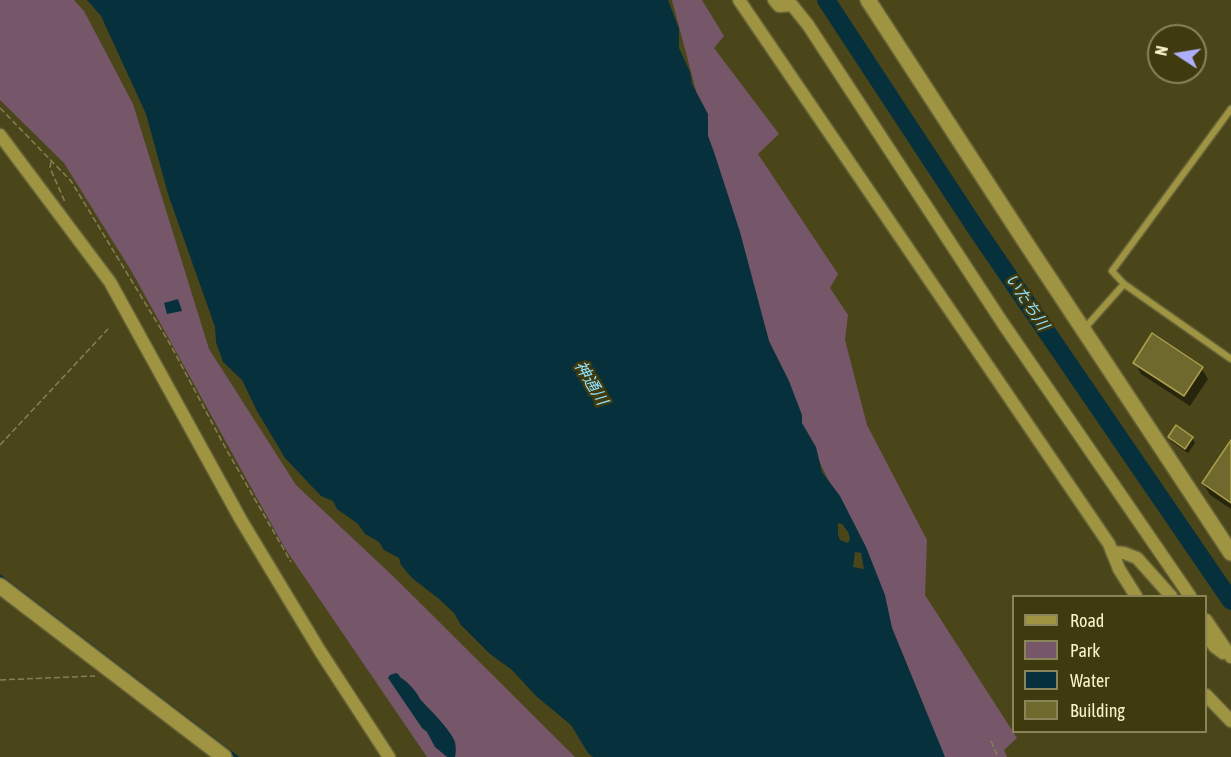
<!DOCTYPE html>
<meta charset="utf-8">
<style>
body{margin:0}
#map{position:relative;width:1231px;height:757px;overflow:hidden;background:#4b461a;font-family:"Asap Condensed",sans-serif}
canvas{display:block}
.legend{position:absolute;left:1012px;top:595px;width:195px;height:138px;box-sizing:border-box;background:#403b0e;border:2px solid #898559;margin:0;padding:8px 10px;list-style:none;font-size:18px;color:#f7f3ca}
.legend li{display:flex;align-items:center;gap:12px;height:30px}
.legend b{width:30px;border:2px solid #898559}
.north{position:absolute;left:1147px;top:24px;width:60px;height:60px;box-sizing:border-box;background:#403b0e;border:2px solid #898559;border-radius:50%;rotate:282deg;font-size:16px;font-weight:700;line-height:24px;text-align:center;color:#f7f3ca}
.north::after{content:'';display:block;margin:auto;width:21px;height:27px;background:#adaffb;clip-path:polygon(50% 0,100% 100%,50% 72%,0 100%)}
</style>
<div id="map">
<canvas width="1231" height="757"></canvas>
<ul class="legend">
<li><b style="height:8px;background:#9e9441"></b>Road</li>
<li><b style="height:16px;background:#765769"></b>Park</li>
<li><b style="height:16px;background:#07303d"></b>Water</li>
<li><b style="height:16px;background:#70692d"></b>Building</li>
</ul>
<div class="north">N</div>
</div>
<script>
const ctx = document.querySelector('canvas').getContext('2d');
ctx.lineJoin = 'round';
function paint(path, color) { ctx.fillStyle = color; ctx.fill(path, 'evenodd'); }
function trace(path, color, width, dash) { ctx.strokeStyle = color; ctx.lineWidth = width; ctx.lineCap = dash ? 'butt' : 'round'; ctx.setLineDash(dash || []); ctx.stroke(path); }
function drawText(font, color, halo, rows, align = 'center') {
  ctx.font = font + ' "Asap Condensed","Noto Sans JP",sans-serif'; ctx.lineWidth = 5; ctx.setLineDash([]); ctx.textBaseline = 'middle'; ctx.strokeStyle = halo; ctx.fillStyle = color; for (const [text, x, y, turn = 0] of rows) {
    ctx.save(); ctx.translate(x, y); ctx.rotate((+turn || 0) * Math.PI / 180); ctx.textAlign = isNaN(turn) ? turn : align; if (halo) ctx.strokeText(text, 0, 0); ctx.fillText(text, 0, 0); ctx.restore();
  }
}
paint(new Path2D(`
 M0,0H74L84,11L133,104L209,349L296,485L396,579L575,757H427L284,547L132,272L64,163L0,100Z
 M672,0H702L724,36L714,48L779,134L758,154L838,274L830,288L848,315L845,340L867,425L927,540L925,595L1017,738L1004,750L1007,757H944L892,628L874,576L801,423L769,341L708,136Z`), '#765769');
paint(new Path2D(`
 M87,0H668L679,29V48L690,72L692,84L708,114V136L714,152L740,232L769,341L789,381L802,415V423L816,447L822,472L840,496L866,547L885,595L892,628L945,757H593L588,753L571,725L536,696L512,670L490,654L461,625L454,613L439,599L412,578L401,565L399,558L384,550L379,542L365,534L358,524L337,509L333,501L321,496L285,458L257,411L242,380L223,362L216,342L215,327L168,194L146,114L101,16ZM838,523L842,524L848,532L850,539L848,543L840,540L838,534ZM855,552L861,553L864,569L853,567Z
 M178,299L182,311L167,314L164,303Z
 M396,673L398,674L401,678C406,680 418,693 420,699C429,709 451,730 455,742C456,747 456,753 455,757H447L435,747L427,732L422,728L388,678L390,675Z`), '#07303d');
paint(new Path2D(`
 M1135,363L1201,368L1208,379L1190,406L1141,374Z
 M1169,437L1192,438L1195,443L1188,453L1172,442Z
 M1231,443V509L1210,495L1203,483Z`), '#0007');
trace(new Path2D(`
 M0,576L237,757`), '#07303d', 3);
trace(new Path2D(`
 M826,0L977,230L1231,601`), '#07303d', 18);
const building = new Path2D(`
 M1152,333L1203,367L1184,396L1133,363Z
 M1176,425L1193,437L1185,449L1168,437Z
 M1231,440V503L1202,483Z`);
paint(building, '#70692d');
trace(building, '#a99f4c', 1.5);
const service = new Path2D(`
 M1124,284L1231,359
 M1084,329L1124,284L1112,271L1231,109`);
const minor = new Path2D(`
 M739,0L1109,544L1119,569L1136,596
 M774,0L779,6L792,5L808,25L1002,322L1190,596
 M0,135L110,282L241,520L320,651L389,757
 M1112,552L1124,553L1137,558L1171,596
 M1206,620L1231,657
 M1206,636L1215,647L1223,653
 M1206,695L1231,721`);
const tertiary = new Path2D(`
 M868,0L1026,243L1231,553
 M0,586L224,757`);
trace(service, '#686439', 9);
trace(minor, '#686439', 15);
trace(tertiary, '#686439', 18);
trace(new Path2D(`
 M0,108L71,181L170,344L226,449L291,562
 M51,162L50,168L65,202
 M0,445L108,329
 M0,680L95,676
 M991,741L998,757`), '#858156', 1.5, [6, 3]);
trace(service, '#9e9441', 6);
trace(minor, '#9e9441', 12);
trace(tertiary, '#9e9441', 15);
drawText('italic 16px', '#8fe0fd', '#403b0e', [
 ["いたち川",1027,302,56],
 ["神通川",591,383,59]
]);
</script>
